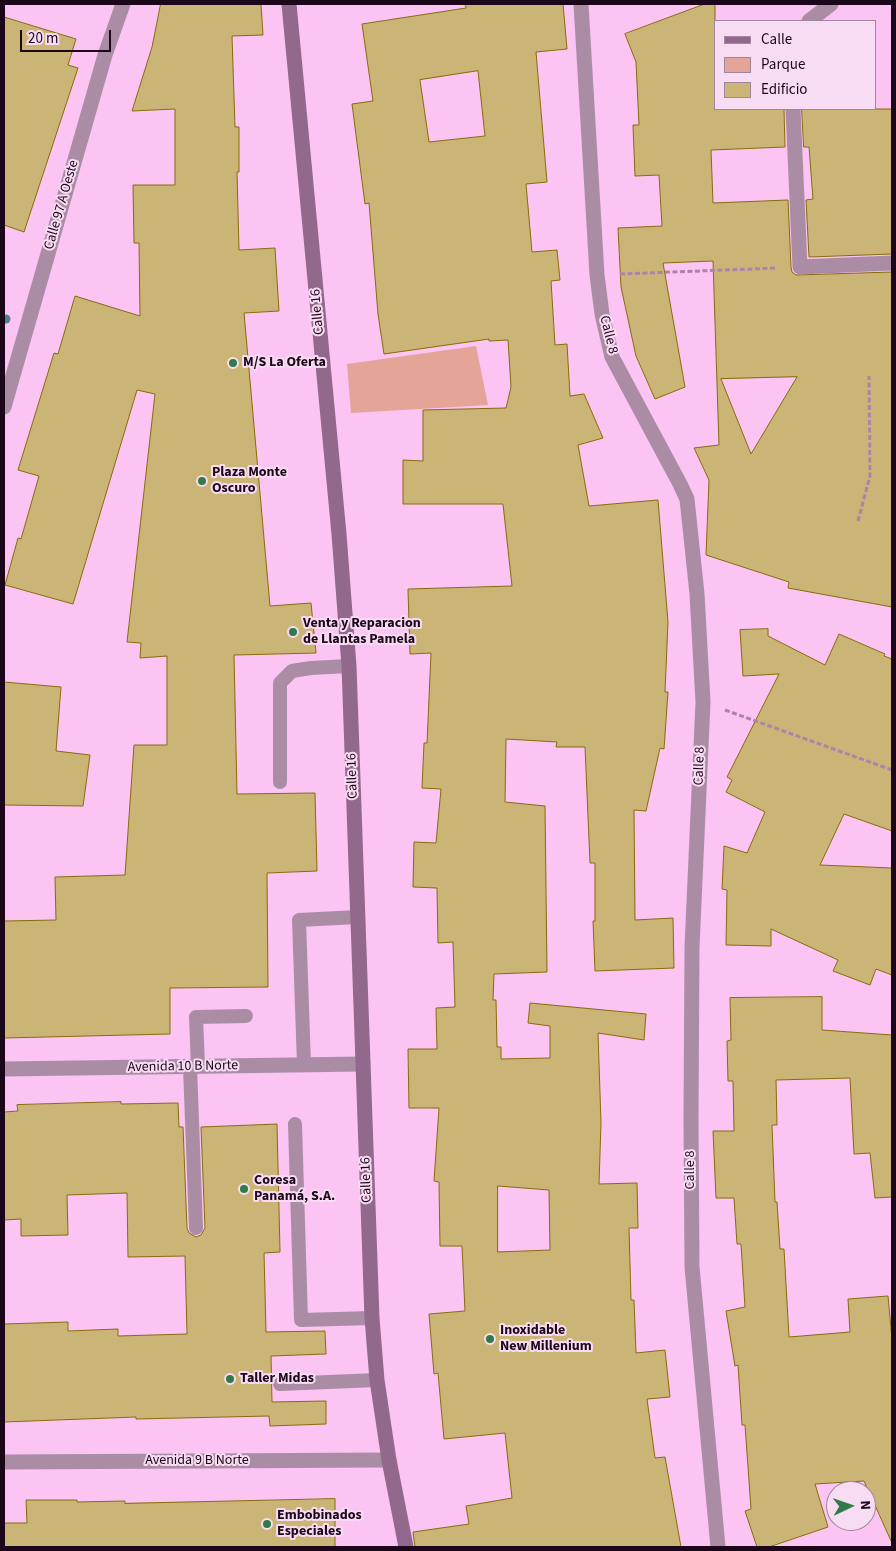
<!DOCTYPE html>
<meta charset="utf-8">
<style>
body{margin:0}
#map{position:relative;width:896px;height:1551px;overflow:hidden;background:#fbc4f2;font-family:"Source Sans 3",sans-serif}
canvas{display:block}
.frame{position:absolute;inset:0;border:5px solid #1c061a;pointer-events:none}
.legend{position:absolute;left:714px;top:20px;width:162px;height:90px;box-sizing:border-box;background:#f8dcf3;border:1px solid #a0869c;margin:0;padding:6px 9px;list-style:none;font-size:15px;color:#1c061a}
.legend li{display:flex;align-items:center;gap:10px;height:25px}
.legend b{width:25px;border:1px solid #a0869c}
.north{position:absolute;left:826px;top:1481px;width:50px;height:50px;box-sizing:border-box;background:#f8dcf3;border:1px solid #a0869c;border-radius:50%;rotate:87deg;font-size:14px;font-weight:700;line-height:20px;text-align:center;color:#1c061a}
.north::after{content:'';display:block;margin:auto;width:18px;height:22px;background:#307b49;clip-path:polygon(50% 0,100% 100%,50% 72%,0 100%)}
.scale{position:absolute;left:20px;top:30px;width:91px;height:22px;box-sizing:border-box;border:2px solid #1c061a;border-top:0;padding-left:6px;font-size:15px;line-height:18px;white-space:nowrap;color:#1c061a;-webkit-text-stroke:4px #f8dcf3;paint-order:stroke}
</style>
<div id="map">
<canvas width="896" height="1551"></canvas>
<div class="frame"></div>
<ul class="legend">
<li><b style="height:6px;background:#92688c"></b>Calle</li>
<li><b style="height:14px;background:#e4a497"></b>Parque</li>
<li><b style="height:14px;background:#cab577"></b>Edificio</li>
</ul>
<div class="north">N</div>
<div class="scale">20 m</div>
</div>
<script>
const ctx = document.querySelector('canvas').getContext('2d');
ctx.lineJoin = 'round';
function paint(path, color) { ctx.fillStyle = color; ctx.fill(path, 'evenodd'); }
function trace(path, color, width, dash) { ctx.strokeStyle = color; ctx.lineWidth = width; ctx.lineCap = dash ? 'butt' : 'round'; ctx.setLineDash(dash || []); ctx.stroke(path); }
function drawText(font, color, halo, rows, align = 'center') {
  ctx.font = font + ' "Source Sans 3",sans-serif'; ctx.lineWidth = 4; ctx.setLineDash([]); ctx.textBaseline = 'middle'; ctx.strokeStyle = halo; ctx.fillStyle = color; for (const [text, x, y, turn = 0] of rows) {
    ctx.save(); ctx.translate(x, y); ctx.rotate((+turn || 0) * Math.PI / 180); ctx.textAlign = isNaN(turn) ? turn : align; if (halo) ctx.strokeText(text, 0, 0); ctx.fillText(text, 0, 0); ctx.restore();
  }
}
paint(new Path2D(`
 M476,346L488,405L351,413L347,364Z`), '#e4a497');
trace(new Path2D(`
 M4,319H6`), '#4c8092', 9);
const building = new Path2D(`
 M161,4H261L263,35L232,36L235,127H239V172H237L239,250L275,248L279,311L244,313L270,606L311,603L316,653L234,655L237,794L315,793L317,871L267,873L268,987L170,988V1034L4,1038V921L56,920L55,877L125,875L134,745H167V656L140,658L141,643L127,642L155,394L137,390L73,604L5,585L18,538L21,539L39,476L18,470L54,353L58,354L75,296L140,316L139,243H134L133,185H175V109L132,111L152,47Z
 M465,4H563L567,49L536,52L547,182L526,184L532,252L557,250L560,280L551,281L555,345L567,344L570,396L584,394L603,438L578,445L589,506L658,500L668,622L665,692H668L664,749L660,748L646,811L634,810L635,920L673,918L674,968L595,971L593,921H595V863H590L585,747H556L557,742L506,739L505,802L545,806L547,972L494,974L493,1000H496L497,1047H501V1059L550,1058V1026L528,1023L530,1003L646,1014L644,1040L598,1033L601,1123L599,1184L637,1183L638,1228H629L631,1300H634L636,1353L665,1350L670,1397L647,1399L655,1458L665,1457L681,1547H415L413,1532L469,1524L466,1506L512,1498L505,1433L444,1439L438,1373L434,1374L429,1314L465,1311L462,1246H440L439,1182L434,1181L439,1108H409L408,1049H437L436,1008L455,1007L453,942L438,943L437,888L413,887L414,842L436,843L441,789L422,788L424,743H427L431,653L410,654L408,589L512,586L503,504H403V460L423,461V410L506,408L511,387L508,340L489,341V339L384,354L378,314L369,203L365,204L352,104L373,101L362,24L466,8ZM478,71L485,136L429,142L420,80ZM498,1186L549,1190L550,1250L498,1252Z
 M705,4H715V109H784L785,147L711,150L713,203L788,200L791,267L792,272L796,275L892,272V607L788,588L789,582L706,555L709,480L694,448L719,445L713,261L663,263L685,387L655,399L636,356L621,287L618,228L662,226L659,175L635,176L633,125H639L636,62L625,34ZM797,377L751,454L721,379Z
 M4,17L76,39L68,65L78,68L24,232L4,225Z
 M802,109H892V254L809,257L806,200L813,199L809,147H804Z
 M768,629V636L825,665L839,634L885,654L884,656L892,659V831L844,814L820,865L892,868V975L876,969L870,985L833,971L838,960L771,929V946L726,945L727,890L722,889L724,846L747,853L765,812L726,792L732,780L727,777L779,674L743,676L740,630Z
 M4,682L61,687L56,751L90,755L83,806L4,805Z
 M822,997V1030L892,1035V1197L875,1198L870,1153L854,1154L850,1078L776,1080L777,1125H772L775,1202H777L780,1249H784L789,1337L850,1332L848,1299L888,1296L892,1339V1543L864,1481L815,1484L828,1527L769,1547H757L745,1511L751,1509L745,1425H742L738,1365L735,1366L726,1311L745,1307L741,1244H737L734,1198H716L713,1131H734L733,1081H728L727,1041L731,1040L730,998Z
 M121,1102V1104L178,1103L179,1127H183L187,1228L189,1233L196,1237L201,1235L205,1228L201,1127L277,1124L280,1252L264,1253L266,1332L325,1331L326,1354L271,1356L272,1402L326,1401V1424L270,1426L269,1416L136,1419V1417L4,1422V1324L68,1322V1331L118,1329V1336L187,1334L185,1256L128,1257L127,1193L67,1195L68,1235L21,1236V1219L4,1220V1112L18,1111L17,1105Z
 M335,1499V1547H4V1523H27L26,1500H77V1502L125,1501V1503Z`);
paint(building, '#cab577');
trace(building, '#866c0b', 1);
trace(new Path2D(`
 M620,274L777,268
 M858,521L870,476L869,376
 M725,710L892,770`), '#af83a9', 3, [5, 2.5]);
trace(new Path2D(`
 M280,782V683L292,671L311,668L349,666
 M304,1065L299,920L358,917
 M198,1066L196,1017L246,1016
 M190,1067L196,1228
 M295,1124L301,1320L372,1318
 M280,1384L377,1380`), '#aa8da5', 14);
trace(new Path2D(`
 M581,4L597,275L602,314L612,357L680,484L687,499L697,594L703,702L692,947L691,1119L692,1267L718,1547
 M809,21L831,4
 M793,109L800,267L892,263
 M4,407L105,55L123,4
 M4,1069L363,1064
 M4,1462L389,1460`), '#aa8da5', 15);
trace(new Path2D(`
 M289,4L339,534L349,666L372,1318L377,1380L389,1460L406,1547`), '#92688c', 15);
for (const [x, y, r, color] of [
 [233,363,5,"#307b49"],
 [202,481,5,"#307b49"],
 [293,632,5,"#307b49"],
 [244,1189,5,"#307b49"],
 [490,1339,5,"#307b49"],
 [230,1379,5,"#307b49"],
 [267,1524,5,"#307b49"]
]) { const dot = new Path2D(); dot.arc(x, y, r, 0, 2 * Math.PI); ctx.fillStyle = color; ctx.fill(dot); trace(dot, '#f8dcf3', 2); }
drawText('14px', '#1c061a', '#f8dcf3', [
 ["Calle 97 A Oeste",62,205,-74],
 ["Calle 16",318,312,-95],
 ["Calle 8",608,335,76],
 ["Calle 8",700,766,-88],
 ["Calle 16",353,776,-92],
 ["Avenida 10 B Norte",183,1067,-1],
 ["Calle 8",691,1170,-90],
 ["Calle 16",367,1180,-92],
 ["Avenida 9 B Norte",197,1461]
]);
drawText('bold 14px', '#1c061a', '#f8dcf3', [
 ["M/S La Oferta",243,363],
 ["Plaza Monte",212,473],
 ["Oscuro",212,489],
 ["Venta y Reparacion",303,624],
 ["de Llantas Pamela",303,640],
 ["Coresa",254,1181],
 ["Panamá, S.A.",254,1197],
 ["Inoxidable",500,1331],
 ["New Millenium",500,1347],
 ["Taller Midas",240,1379],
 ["Embobinados",277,1516],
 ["Especiales",277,1532]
], 'left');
</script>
